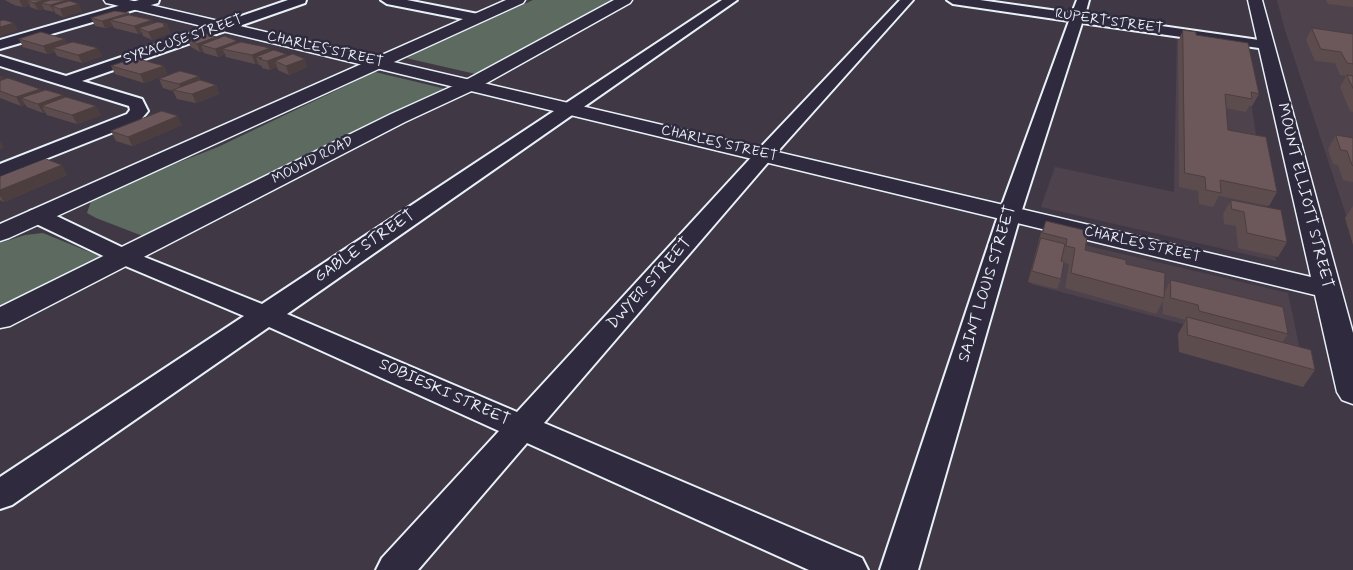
<!DOCTYPE html>
<style>
body{margin:0}
canvas{display:block;background:#413846}
</style>
<canvas width="1353" height="570"></canvas>
<script>
const ctx = document.querySelector('canvas').getContext('2d');
ctx.lineJoin = 'round';
function paint(path, color) { ctx.fillStyle = color; ctx.fill(path, 'evenodd'); }
function trace(path, color, width, dash) { ctx.strokeStyle = color; ctx.lineWidth = width; ctx.lineCap = dash ? 'butt' : 'round'; ctx.setLineDash(dash || []); ctx.stroke(path); }
function drawText(font, color, halo, rows, align = 'center') {
  ctx.font = font + ' Mynerve,sans-serif'; ctx.lineWidth = 5; ctx.setLineDash([]); ctx.textBaseline = 'middle'; ctx.strokeStyle = halo; ctx.fillStyle = color; for (const [text, x, y, turn = 0] of rows) {
    ctx.save(); ctx.translate(x, y); ctx.rotate((+turn || 0) * Math.PI / 180); ctx.textAlign = isNaN(turn) ? turn : align; if (halo) ctx.strokeText(text, 0, 0); ctx.fillText(text, 0, 0); ctx.restore();
  }
}
paint(new Path2D(`
 M1277,0H1353V236L1285,30Z
 M1177,37L1242,46L1276,261L1041,207L1055,167L1174,192Z
 M1042,235L1288,293L1301,355L1031,284Z`), '#4e424c');
paint(new Path2D(`
 M533,0H619L480,75L406,58Z
 M375,72L446,89L148,238L96,218L87,213L91,201L131,181L218,147Z
 M43,233L99,256L94,262L0,310V243L25,235Z`), '#5c6a60');
const minor = new Path2D(`
 M139,0H159L158,3L0,49V40Z
 M288,0H306L305,3L82,81L142,99L148,111L139,122L0,177V164L127,114L130,110L129,106L0,66V56L66,76Z
 M381,0H407L478,14L485,18L478,22L387,4Z
 M722,0H737L287,314L517,412L757,151L900,0H913L771,159L544,423L862,558L868,570H809L527,443L418,570H376L382,558L499,431L269,327L12,505L0,509V477L244,316L116,262L30,221L27,216L30,211L38,209L46,211L132,252L262,304Z
 M947,0H980L1072,13L1077,0H1089L1085,15L1266,41L1271,42L1273,45L1271,48L1266,49L1082,23L1021,213L918,570H880L999,213L1069,21L953,4Z`);
const tertiary = new Path2D(`
 M104,0H129L1311,277L1248,0H1262L1353,333V404L1342,400L1337,392L1315,295L111,4L106,3Z`);
const secondary = new Path2D(`
 M506,0H525L523,3L9,238L0,241V224Z
 M614,0H632L630,3L476,89L405,122L10,326L0,328V307L391,114L464,81Z`);
trace(minor, '#e8f1f8', 4);
trace(tertiary, '#e8f1f8', 3);
trace(secondary, '#e8f1f8', 3);
paint(minor, '#2f2a3d');
paint(tertiary, '#2f2a3d');
paint(secondary, '#2f2a3d');
paint(new Path2D(`
 M5,0H68L82,11L63,17L55,13V12L45,10L44,9L38,10L30,7V5L23,7L14,5L13,4H12Z
 M1326,0H1353V7L1328,4Z
 M129,13L130,15L154,23L167,24L170,33L152,40L143,36L142,33L138,34L114,28L113,26L105,28L95,26L91,18Z
 M1312,28L1353,34V112L1350,111L1340,87L1346,76L1340,75L1335,63L1315,61L1306,40Z
 M1183,30L1196,35L1259,94L1252,106H1249L1246,112L1226,108L1228,130L1277,192L1269,206L1219,196L1213,207L1199,204L1198,191L1179,187L1178,42Z
 M216,37L217,39L286,54L287,57L307,67L289,75L278,70L277,67L270,70L262,68V66L259,65L258,63L255,64L226,57L225,54L218,57L204,53L203,51L200,52L191,47L187,39Z
 M19,39H65L67,44L102,56L82,63L57,56L55,52L47,54L23,47Z
 M111,66H164L167,74L144,83L115,74Z
 M0,76L4,79L64,98L101,115L77,124L47,115L45,112L43,113L27,107L25,104L21,106L0,98Z
 M159,79L201,80L216,85L219,94L196,103L177,99L173,91L163,88Z
 M182,125L132,146L116,141L111,131Z
 M1336,135L1353,138V182L1343,180L1338,165L1333,164L1328,149Z
 M67,175L4,202L0,200V177Z
 M1231,200L1287,242L1278,257L1238,248L1236,226L1224,224L1223,214Z
 M1353,206V245L1345,218Z
 M1046,221L1085,250L1126,264L1164,293L1171,280L1288,334L1282,343L1315,370L1303,387L1179,352L1178,334L1186,320L1163,314V301L1156,314L1065,288L1069,264L1064,263L1061,279L1057,289L1028,282L1040,236Z`), '#5d4c4d');
paint(new Path2D(`
 M19,0H27L30,5L23,7Z
 M27,0H68L71,6L79,4L82,11L63,17L60,9L52,6L55,12H54L50,5L41,3L44,9L38,10L34,3Z
 M129,13L132,20H110L113,26L105,28L102,21Z
 M152,20L156,28H139L142,33L138,34L134,26Z
 M14,23L18,30L0,36V27Z
 M167,24L170,33L152,40L148,32Z
 M216,37L219,45H201L203,51L200,52L197,44Z
 M65,39L69,47L53,48L55,52L47,54L43,46Z
 M237,41L240,49H222L225,54L218,57L215,49Z
 M98,48L102,56L82,63L78,55Z
 M270,48L273,56L256,57L258,63L255,64L252,55Z
 M286,54L288,62L275,61L277,67L270,70L267,61Z
 M305,59L307,67L289,75L286,66Z
 M164,66L167,74L144,83L140,74Z
 M3,76L8,85L0,88V77Z
 M199,76L203,85L182,92L179,84Z
 M216,85L219,94L196,103L192,94Z
 M40,89L45,97L21,98L25,104L21,106L16,97Z
 M63,95L67,104L42,106L45,112L43,113L38,104Z
 M96,106L101,115L77,124L72,115Z
 M178,116L182,125L132,146L128,137Z
 M0,141L4,147L0,150Z
 M62,165L67,175L4,202L0,196V190Z`), '#4c3e3f');
const building = new Path2D(`
 M27,0H45L34,3Z
 M51,0H67L50,5L41,3Z
 M70,1L79,4L60,9L52,6Z
 M115,11L129,13L102,21L91,18Z
 M129,15L152,20L134,26L110,20Z
 M4,20L14,23L0,27V21Z
 M158,22L167,24L163,25L167,26L148,32L139,28Z
 M1312,28L1353,34V64L1347,63L1341,52L1321,49Z
 M1183,30L1196,32V35L1248,43L1259,94L1251,92L1252,99L1225,94L1228,130L1266,137L1277,192L1220,180L1221,193L1206,190L1205,177L1185,173Z
 M41,32L65,39L43,46L19,39Z
 M206,33L216,37L197,44L187,39Z
 M225,36L237,41L215,49L201,45Z
 M73,42L98,48L78,55L53,48Z
 M241,42L270,48L252,55L222,49Z
 M274,50L286,54L267,61L259,59L262,58L256,57Z
 M293,54L305,59L286,66L275,61Z
 M135,58L164,66L140,74L111,66Z
 M180,71L199,76L179,84L159,79Z
 M1347,75L1353,76V88Z
 M8,78L40,89L16,97L0,91V81Z
 M200,80L216,85L192,94L173,90Z
 M46,90L63,95L38,104L21,98Z
 M66,97L96,106L72,115L42,106Z
 M162,111L178,116L128,137L111,131Z
 M1336,135L1353,138V166L1352,165L1347,151L1341,150Z
 M46,159L62,165L0,190V177Z
 M1231,200L1281,210L1287,242L1247,233L1244,212L1232,209Z
 M1046,221L1088,231L1085,250L1126,260V264L1165,273L1164,298L1071,273L1075,248L1066,246L1067,239L1043,233Z
 M1041,238L1065,244L1061,261L1064,262L1061,279L1032,271Z
 M1171,280L1283,307L1288,334L1199,311L1198,305L1171,298Z
 M1187,317L1311,350L1315,370L1188,335Z`);
paint(building, '#6c585a');
trace(building, '#4c3e3f', 1);
drawText('14px', '#e8f1f8', '#2f2a3d', [
 ["RUPERT STREET",1109,22,8],
 ["SYRACUSE STREET",183,40,-19],
 ["CHARLES STREET",325,50,13],
 ["CHARLES STREET",719,144,13],
 ["MOUND ROAD",313,161,-27],
 ["CHARLES STREET",1142,245,13]
]);
drawText('16px', '#e8f1f8', '#2f2a3d', [
 ["MOUNT ELLIOTT STREET",1304,196,76],
 ["GABLE STREET",365,247,-34],
 ["DWYER STREET",650,284,-48],
 ["SAINT LOUIS STREET",988,284,-73],
 ["SOBIESKI STREET",444,393,24]
]);
</script>
